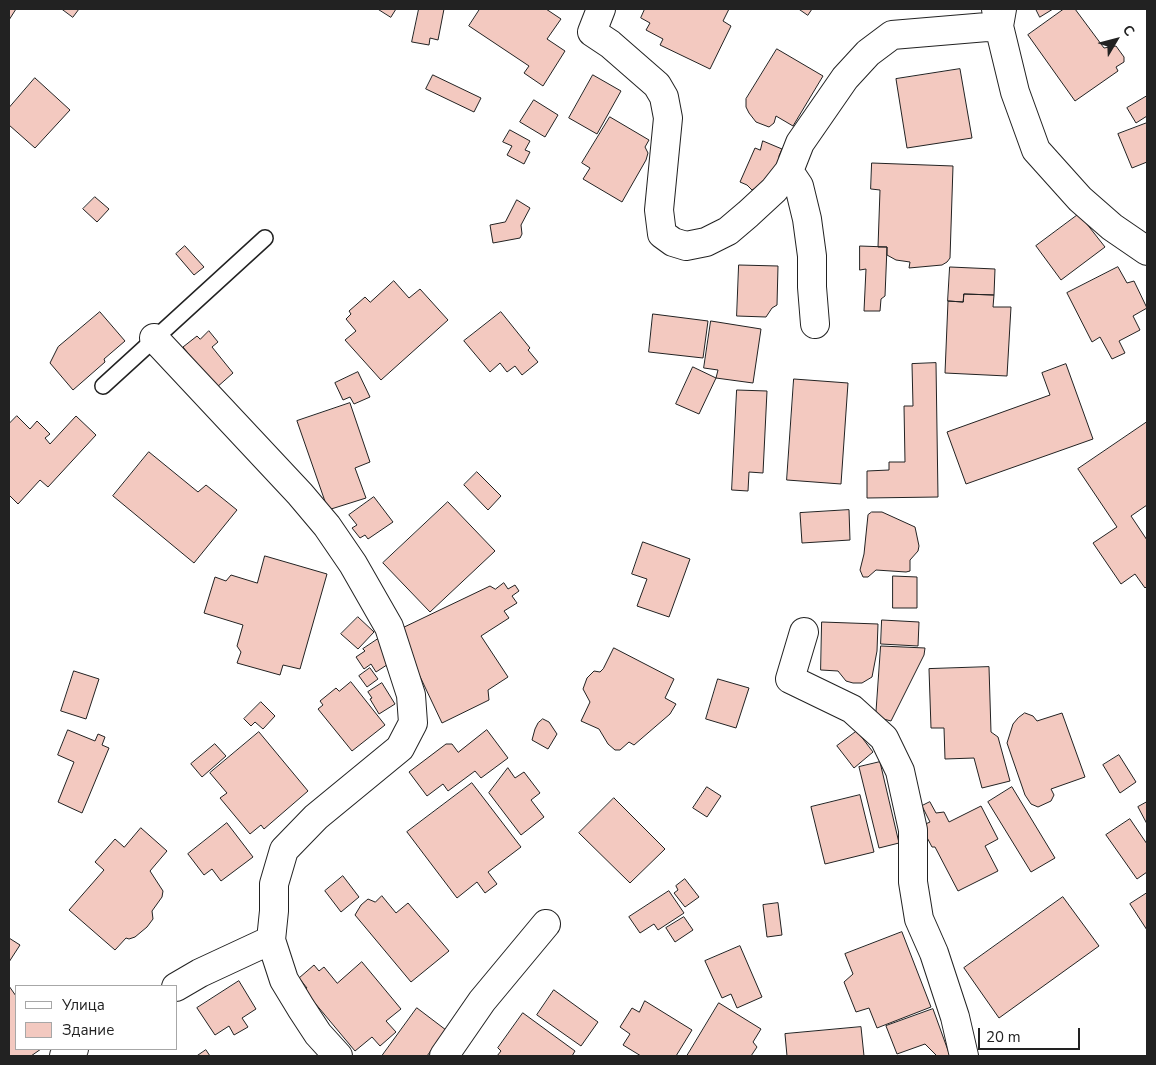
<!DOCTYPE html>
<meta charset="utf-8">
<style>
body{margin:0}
#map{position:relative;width:1156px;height:1065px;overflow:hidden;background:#fff;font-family:"Nunito Sans",sans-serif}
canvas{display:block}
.frame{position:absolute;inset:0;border:10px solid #222;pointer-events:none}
.legend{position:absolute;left:15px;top:985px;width:162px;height:65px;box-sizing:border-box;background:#fff;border:1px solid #a7a7a7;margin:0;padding:6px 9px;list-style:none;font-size:15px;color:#222}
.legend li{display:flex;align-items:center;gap:10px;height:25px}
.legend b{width:25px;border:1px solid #a7a7a7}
.north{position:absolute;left:1091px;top:15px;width:50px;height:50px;-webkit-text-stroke:4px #fff;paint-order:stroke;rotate:53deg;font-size:14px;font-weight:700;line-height:20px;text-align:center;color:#222}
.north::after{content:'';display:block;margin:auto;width:18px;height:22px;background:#222;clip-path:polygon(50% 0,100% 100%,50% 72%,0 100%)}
.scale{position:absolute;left:978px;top:1028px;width:102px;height:22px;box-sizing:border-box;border:2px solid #222;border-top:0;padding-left:6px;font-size:15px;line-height:18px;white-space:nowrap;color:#222;-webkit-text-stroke:4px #fff;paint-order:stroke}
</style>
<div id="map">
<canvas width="1156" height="1065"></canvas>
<div class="frame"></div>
<ul class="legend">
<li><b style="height:6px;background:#fff"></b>Улица</li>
<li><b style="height:14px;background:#f3c9c0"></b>Здание</li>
</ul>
<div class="north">С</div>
<div class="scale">20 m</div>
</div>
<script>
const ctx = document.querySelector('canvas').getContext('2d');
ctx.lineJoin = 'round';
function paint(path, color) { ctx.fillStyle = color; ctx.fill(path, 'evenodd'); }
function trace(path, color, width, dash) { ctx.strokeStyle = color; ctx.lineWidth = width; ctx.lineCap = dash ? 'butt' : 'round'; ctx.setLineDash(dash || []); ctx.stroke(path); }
const building = new Path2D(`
 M9,9H16L9,20Z
 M62,9H79L73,17Z
 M378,9H396L391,17Z
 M419,9H444L438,40L430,38L429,45L412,42Z
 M480,9H546L561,19L547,39L565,51L543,86L524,73L529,66L469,26Z
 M645,9H729L723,21L731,26L710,69L660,45L663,39L646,30L650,23L641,18Z
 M799,9H812L808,15Z
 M1036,9H1053L1040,17Z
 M1064,9H1075L1104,48L1116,46L1124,57V62L1116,67L1118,71L1075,101L1028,35Z
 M777,49L823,76L793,126L776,116L774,123L769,127L756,122L749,113L746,107V99Z
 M960,69L972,138L907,148L896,79Z
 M433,75L481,98L474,112L426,89Z
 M593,75L621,91L597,134L569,118Z
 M35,78L70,110L35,148L9,125V108Z
 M1147,96V116L1136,123L1127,108Z
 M534,100L558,115L545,137L520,122Z
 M610,117L649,140L645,147L648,153L646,160L622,202L583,179L590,168L582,163Z
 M1147,123V162L1132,168L1118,134Z
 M510,130L530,141L525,150L530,152L524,164L507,155L512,146L503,142Z
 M763,141L782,149L779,156L780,168L762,185L752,190L747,185L740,182L755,148L760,150Z
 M872,163L953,166L950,258L947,262L942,265L909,268L910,262L896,260L887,255V247H878L880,190L871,189Z
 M95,197L109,209L97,222L83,209Z
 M517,200L530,208L521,225L522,234L520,238L493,243L490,225L505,222Z
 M1079,214L1105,247L1061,280L1036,246Z
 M185,246L204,267L194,275L176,254Z
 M860,246L887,247L885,296L881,299L880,311H864L866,269L860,270Z
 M739,265L778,266L777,305L772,308L766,317L737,316Z
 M950,267L995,269L994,295L964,294L963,302L948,301Z
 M1118,267L1127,283L1134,281L1147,308L1133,316L1140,330L1119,341L1125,353L1112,359L1100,337L1092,342L1067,293Z
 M394,281L409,298L420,289L448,320L381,380L345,340L356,331L346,319L351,314L349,311L365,297L370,302Z
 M964,294L994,295L993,307H1011L1007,376L945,373L948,301L963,302Z
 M100,312L125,341L104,359L105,362L73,390L50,363L58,347Z
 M501,312L530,348L528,350L538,362L522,375L515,366L507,372L500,363L490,372L464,341Z
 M653,314L708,321L703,358L649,352Z
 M711,321L761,329L753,383L716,378L718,370L704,368Z
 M209,331L218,342L212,347L233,373L216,388L183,347L197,336L200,339Z
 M936,363L938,497L867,498V471L889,470V462H905L904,406H913L912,364Z
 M1066,364L1093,439L966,484L947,432L1050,395L1042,373Z
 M693,367L716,378L699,414L676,404Z
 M358,372L370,397L354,404L350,397L343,400L335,383Z
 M794,379L848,383L841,484L787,480Z
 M737,390L767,391L763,473L749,472L748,491L732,490Z
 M350,403L370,462L355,468L366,498L328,510L297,421Z
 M17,416L30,429L37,421L50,434L45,438L50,444L76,416L96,435L48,487L40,480L18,504L9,495V424Z
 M1147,422V505L1131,516L1147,540V586L1145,588L1135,574L1121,584L1093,543L1117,527L1078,469Z
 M149,452L198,492L206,485L237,510L194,563L113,496Z
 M477,472L501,496L488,510L464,485Z
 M374,497L393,522L368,539L365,535L360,538L352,528L357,525L349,515Z
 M448,502L495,551L430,612L383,563Z
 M849,510L850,540L802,543L800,513Z
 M872,512H882L915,527L919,546L918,551L910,560V571L906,572L876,570L868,577H863L860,570L864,554L868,515Z
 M643,542L690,559L669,617L637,606L647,579L632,574Z
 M265,556L327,574L300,669L283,665L280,675L237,663L241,652L237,646L243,625L204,613L215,577L226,581L231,575L257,583Z
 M893,576L917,577V608H893Z
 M504,583L508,589L515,585L519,591L512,596L517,603L504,611L509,618L481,636L508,677L488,690L489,700L442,723L398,630L490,586L495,589Z
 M358,617L374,632L358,649L341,634Z
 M882,620L919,622L918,646L881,644Z
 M822,622L878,624L877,651L872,677L862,683H853L846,681L838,671L821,670Z
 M378,639L393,661L376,672L371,664L364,669L356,657L365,651L363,649Z
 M881,646L925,648L924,655L891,721L876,717Z
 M614,648L674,679L665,698L676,704L670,714L634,745L629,742L620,750H615L608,744L599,729L581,721L590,702L583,689L587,678L594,671L600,672L603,669Z
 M989,667L991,732L998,737L1010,781L982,788L974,758L945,759L944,728H931L929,669Z
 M370,668L378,679L367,687L359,676Z
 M74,671L99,679L86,719L61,711Z
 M718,679L749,688L736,728L706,719Z
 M351,682L385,725L352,751L318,709L323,705L320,701L336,688L339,691Z
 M382,683L395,704L379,714L370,699L372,698L368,692Z
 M261,702L275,716L263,729L255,722L251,726L244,719Z
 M1025,713L1033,716L1037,721L1062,713L1085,777L1051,789L1054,795L1051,801L1038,807L1031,804L1025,795L1007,743L1013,724L1018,718Z
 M543,719L549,722L557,734L548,749L532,740L535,729L538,723Z
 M68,730L95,741L98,734L105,737L102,745L109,748L82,813L58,802L74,762L58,755Z
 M487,730L508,758L481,778L475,771L448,791L443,784L427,796L409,772L446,744H452L458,752Z
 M857,731L873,752L854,768L837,746Z
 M259,732L308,791L264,829L261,825L250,834L220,798L227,793L210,773Z
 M215,744L226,756L202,777L191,764Z
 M1119,755L1136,782L1120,793L1103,765Z
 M880,762L899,843L879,848L859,767Z
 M508,768L515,778L524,772L540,793L531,800L544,817L521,835L489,793Z
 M472,783L521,847L488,872L497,884L485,893L477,882L457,898L407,832Z
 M707,787L721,796L707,817L693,808Z
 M1012,787L1055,858L1031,872L988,802Z
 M860,795L874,852L825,864L811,807Z
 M614,798L665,849L630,883L579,833Z
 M930,802L936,813L944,812L949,822L981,806L998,839L985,846L998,871L958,891L935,847H932L921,826L930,822L922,806Z
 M1147,802V824L1138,807Z
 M1130,819L1147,844V872L1137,879L1106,835Z
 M227,823L253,857L221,881L212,869L204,875L188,854Z
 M141,828L167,851L150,871L163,891L162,897L152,911L153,919L147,927L135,937L129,939L126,938L115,950L69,910L104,870L95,862L115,839L124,847Z
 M343,876L359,897L341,912L325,891Z
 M685,879L699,897L685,907L674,893L678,890L676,886Z
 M669,891L684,913L658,930L654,924L640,933L629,917Z
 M1147,893V930L1130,904Z
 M382,896L396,913L408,903L449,951L411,982L355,915L361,905L368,899L375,902Z
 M1063,897L1099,946L999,1018L964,968Z
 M778,903L782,935L767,937L763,905Z
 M684,917L693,930L675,942L666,928Z
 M902,932L931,1007L877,1028L869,1008L856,1012L844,982L853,974L845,954Z
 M9,938L20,945L9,962Z
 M740,946L762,997L737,1008L731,994L722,998L705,961Z
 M362,962L401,1009L386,1021L396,1032L380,1046L372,1037L355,1051L304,990L307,988L299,978L314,965L319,971L324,967L337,983Z
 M239,981L256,1009L242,1018L248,1027L234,1035L229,1026L215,1035L197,1008Z
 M9,986L16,996V1049H41L31,1056H9Z
 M554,990L598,1022L581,1046L537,1015Z
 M645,1001L692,1030L676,1056H641L623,1045L630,1034L620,1027L632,1008L639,1012Z
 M719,1003L761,1029L753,1042L757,1047L751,1056H687Z
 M417,1008L446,1030L427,1056H382Z
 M933,1009L950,1056H937L925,1044L897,1054L886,1026Z
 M523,1013L575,1051L572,1056H497L501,1051L498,1048Z
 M861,1027L864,1056H787L785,1034Z
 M206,1050L210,1056H197Z`);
paint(building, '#f3c9c0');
trace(building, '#222', 1);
const service = new Path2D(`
 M103,386L265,238`);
const minor = new Path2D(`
 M601,9L592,32L610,44L657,85L664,97L668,118L659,210L662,234L673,242L686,246L706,242L728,231L748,214L774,190L789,171L800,143L845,78L868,53L892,35L999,26L1002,9
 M996,9L999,26L1015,92L1036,150L1080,199L1112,227L1147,251
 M789,171L799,186L807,219L812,256V287L815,324
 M154,338L300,494L327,526L353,564L389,627L411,695L413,723L400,748L316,817L284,850L274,884V911L271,940L284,980L301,1008L318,1034L338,1056
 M804,632L790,679L852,709L884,738L900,771L913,830V882L919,919L934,953L955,1017L964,1056
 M176,987L200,973L271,940
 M64,1056L74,1049
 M444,1056L482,1001L546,924`);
trace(service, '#222', 18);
trace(minor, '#222', 30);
trace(service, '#fff', 15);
trace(minor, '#fff', 28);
</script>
